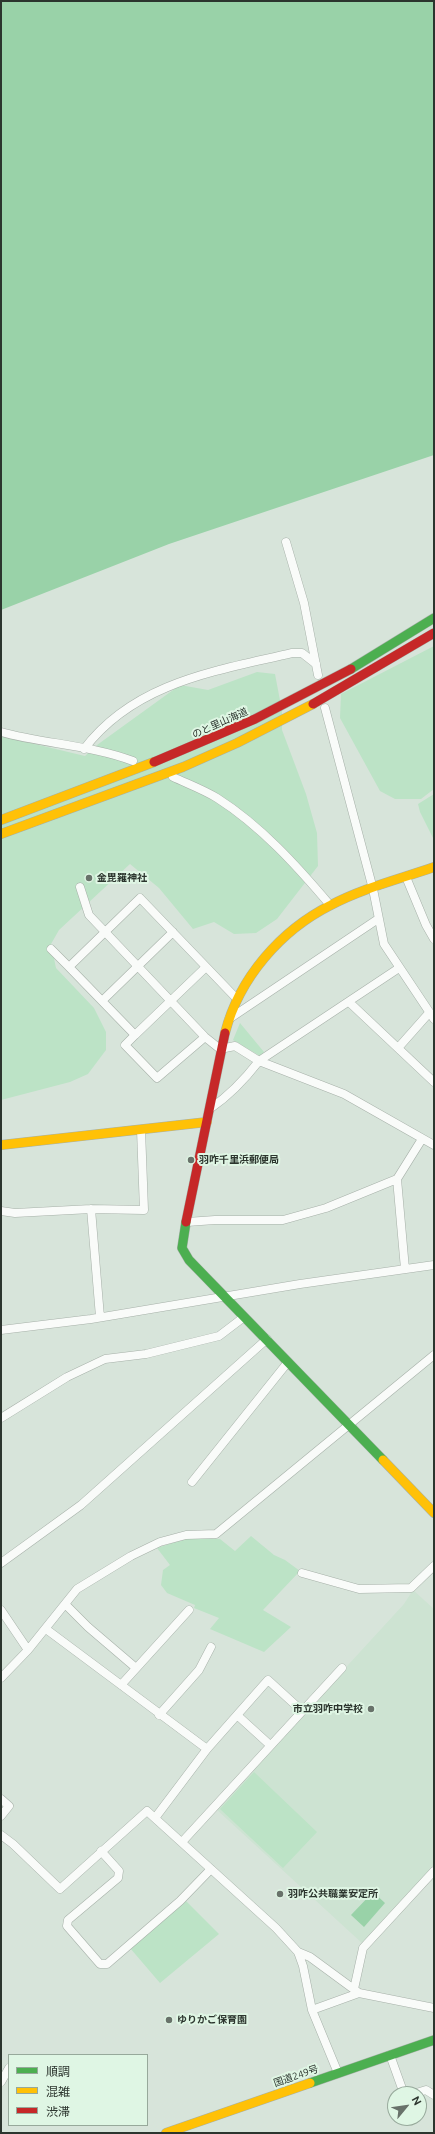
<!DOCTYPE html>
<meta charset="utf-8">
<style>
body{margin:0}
#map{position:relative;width:435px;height:2134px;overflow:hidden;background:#d7e4da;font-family:Ubuntu,"Noto Sans JP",sans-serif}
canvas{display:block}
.frame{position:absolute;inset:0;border:2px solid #2c352e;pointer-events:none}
.legend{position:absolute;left:8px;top:2054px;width:140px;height:72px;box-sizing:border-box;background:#dff6e4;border:1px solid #97a99b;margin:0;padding:5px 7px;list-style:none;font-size:12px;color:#2c352e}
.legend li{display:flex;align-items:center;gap:8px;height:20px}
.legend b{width:20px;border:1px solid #97a99b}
.north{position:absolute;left:387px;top:2086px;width:40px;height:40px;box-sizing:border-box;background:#dff6e4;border:1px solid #97a99b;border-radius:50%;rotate:61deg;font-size:11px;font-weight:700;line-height:16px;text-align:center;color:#2c352e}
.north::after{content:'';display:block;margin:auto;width:14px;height:18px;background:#68726a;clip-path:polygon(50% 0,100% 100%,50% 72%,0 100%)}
</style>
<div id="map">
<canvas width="435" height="2134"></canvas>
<div class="frame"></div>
<ul class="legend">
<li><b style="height:5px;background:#4caf50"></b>順調</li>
<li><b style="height:5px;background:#ffc107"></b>混雑</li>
<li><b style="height:5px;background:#c62828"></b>渋滞</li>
</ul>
<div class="north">N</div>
</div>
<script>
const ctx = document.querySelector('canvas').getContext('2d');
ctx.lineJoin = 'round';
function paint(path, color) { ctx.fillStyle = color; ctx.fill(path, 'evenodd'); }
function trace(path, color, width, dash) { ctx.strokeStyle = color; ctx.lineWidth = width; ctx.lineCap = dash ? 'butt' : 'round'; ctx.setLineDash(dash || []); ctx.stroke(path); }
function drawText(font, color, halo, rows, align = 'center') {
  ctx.font = font + ' Ubuntu,"Noto Sans JP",sans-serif'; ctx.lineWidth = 4; ctx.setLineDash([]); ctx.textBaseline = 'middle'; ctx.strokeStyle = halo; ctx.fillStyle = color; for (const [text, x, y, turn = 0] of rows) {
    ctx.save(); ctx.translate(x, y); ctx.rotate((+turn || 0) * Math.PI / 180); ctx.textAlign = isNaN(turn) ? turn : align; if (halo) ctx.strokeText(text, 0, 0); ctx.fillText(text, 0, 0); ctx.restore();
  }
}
paint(new Path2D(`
 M413,1590L434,1609V1867L363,1944L216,1809L404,1604Z`), '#cde3d2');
paint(new Path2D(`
 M434,646V789L421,799H395L380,791L340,718L341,694Z
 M257,672L275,674L282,711V730L306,794L317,833L318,866L277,919L256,933L234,934L214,922L193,929L159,888L130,864L59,930L51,944L56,968L94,1008L106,1032V1050L88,1074L70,1082L1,1100V736L85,756L97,745L180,685L208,690Z
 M434,794V840L420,812L418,804Z
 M240,1023L264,1052L260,1056L233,1040Z
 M251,1536L274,1555L285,1560L300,1571L263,1610L291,1627L264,1652L210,1629L219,1618L194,1608L195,1605L167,1593L161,1585L163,1570L170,1565L157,1548L188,1538L220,1539L235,1551Z
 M254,1772L317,1832L283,1868L220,1809Z
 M186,1901L219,1934L160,1983L130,1948Z`), '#bce3c6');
paint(new Path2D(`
 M1,1H434V455L169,544L1,610Z
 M373,1892L385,1903L364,1927L351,1915Z`), '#99d2a8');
const street = new Path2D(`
 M286,542L304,603L318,675
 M325,708L373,889L384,944L434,1019
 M1,732C44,744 91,745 133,761
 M84,749C135,682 216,671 292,653H302L316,664
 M173,777C188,784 204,790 217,798C261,826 297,866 330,905
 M406,877L426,925L434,939
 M80,887L89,915L205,1037L220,1049L235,1046L259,1061L344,1094L434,1145
 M51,949L69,967
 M206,967L135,1035L69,967L140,898L237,999
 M102,1001L173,932
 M349,1002L434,1082
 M229,1019L378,919
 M135,1035L125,1045L157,1078L205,1037
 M398,1048L429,1013
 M211,1108C230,1095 245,1079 259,1061L399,968
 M397,1179L405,1269
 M91,1209L100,1317
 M1,1211L15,1213L91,1209L144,1210L141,1130
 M187,1222L215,1220H283L326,1208L397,1179L422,1139
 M1,1330L91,1319L300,1284L434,1265
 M1,1418L67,1377L105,1359L146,1354L219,1336L244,1317
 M192,1482L288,1362
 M1,1563L81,1505L267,1339
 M302,1573L359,1589L411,1588L434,1566
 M65,1604L88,1627L136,1668
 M1,1610L28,1650
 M46,1629L207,1749
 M1,1678L28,1650L77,1589L131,1556L160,1542L186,1535L216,1534L434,1355
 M121,1685L189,1610
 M159,1715L199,1670L211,1647
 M237,1715L270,1745
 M1,1799L9,1806L1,1816
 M155,1818L207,1749L268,1680L302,1711
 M1,1835L13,1844L60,1889L147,1811L276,1928L298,1952L303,1966L312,2010L338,2073
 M182,1842L342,1668
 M101,1851L119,1871L118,1878L68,1920L67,1926L100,1964H107L180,1901L211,1869
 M298,1952L310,1957L359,1993L434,2008
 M354,1989L363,1948L434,1871
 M312,2010L359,1993
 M390,2055L404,2094
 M1,2082L9,2068
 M413,2094L426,2090L434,2095`);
const fast = new Path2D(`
 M351,669L434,618
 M186,1222L182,1248L189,1260L383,1460
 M310,2083L434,2040`);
const slow = new Path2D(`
 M1,820L154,762
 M1,834L183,767L237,743L313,704
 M225,1033C239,978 281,930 331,905C363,888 400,879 434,867
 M1,1145L207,1122
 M383,1460L434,1513
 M166,2133L310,2083`);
const jam = new Path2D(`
 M313,704L434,633
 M154,762L255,719L351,669
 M186,1222L225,1033`);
trace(street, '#a6b0a8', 9);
trace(fast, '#a6b0a8', 10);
trace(slow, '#a6b0a8', 10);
trace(jam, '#a6b0a8', 10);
trace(street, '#f9fbf9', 8);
trace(fast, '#4caf50', 9);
trace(slow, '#ffc107', 9);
trace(jam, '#c62828', 9);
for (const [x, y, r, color] of [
 [89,878,4,"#68726a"],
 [191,1160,4,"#68726a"],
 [371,1709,4,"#68726a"],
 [280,1894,4,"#68726a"],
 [169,2020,4,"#68726a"]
]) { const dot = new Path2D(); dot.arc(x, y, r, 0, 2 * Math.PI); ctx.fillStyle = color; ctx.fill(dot); trace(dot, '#dff6e4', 1.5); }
drawText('10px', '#2c352e', '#dff6e4', [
 ["のと里山海道",220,723,-24],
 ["国道249号",296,2076,-19]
]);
drawText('bold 10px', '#2c352e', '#dff6e4', [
 ["金毘羅神社",97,878],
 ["羽咋千里浜郵便局",199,1160],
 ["市立羽咋中学校",363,1709,"right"],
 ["羽咋公共職業安定所",288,1894],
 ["ゆりかご保育園",177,2020]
], 'left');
</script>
